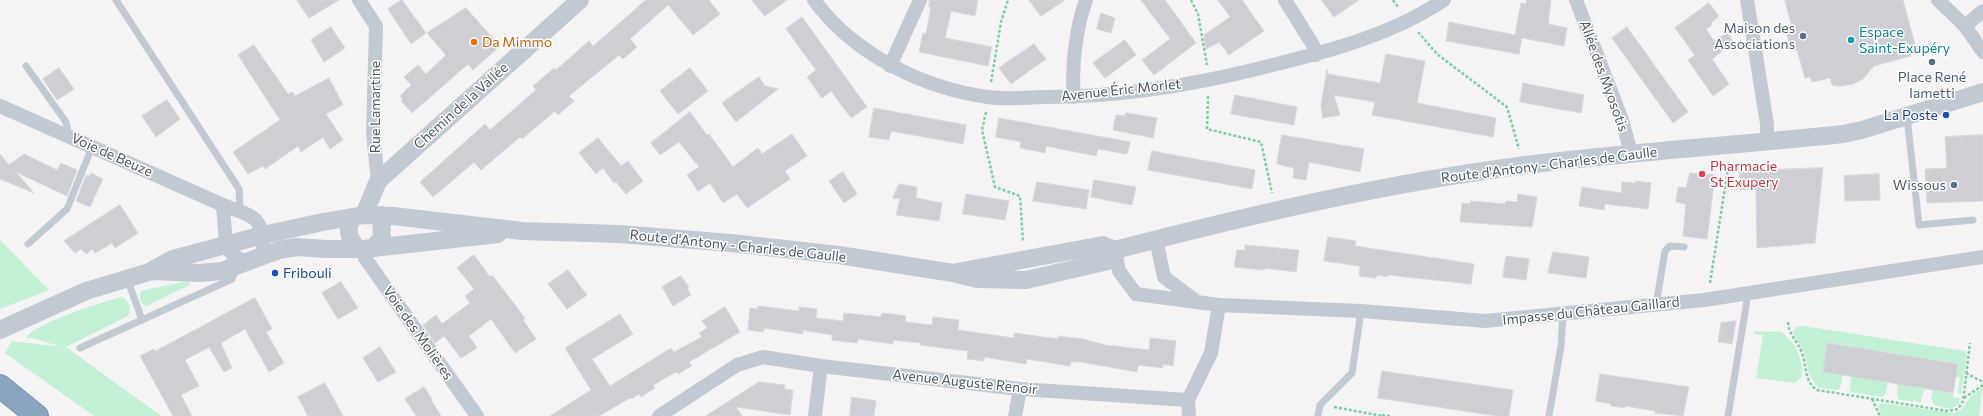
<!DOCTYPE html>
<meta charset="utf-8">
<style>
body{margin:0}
canvas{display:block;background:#f5f3f3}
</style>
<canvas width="1983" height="416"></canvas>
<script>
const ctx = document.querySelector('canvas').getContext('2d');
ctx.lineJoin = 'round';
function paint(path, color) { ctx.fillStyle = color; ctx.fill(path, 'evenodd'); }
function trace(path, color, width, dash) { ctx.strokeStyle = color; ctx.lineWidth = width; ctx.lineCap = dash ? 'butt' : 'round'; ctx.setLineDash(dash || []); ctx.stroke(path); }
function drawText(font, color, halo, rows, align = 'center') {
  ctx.font = font + ' Commissioner,sans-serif'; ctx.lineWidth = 3; ctx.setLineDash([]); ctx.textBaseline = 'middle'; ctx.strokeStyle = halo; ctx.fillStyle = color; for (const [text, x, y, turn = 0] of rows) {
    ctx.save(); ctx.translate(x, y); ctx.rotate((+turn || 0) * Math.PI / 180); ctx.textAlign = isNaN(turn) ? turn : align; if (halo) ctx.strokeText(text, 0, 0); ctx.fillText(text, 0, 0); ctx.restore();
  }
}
paint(new Path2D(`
 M0,240L49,290L0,309Z
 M188,281L191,284L147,306C140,305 139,297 141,291Z
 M122,297C129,301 132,309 128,316L66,347L161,416H94L5,353L12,341L62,347L32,338H26C33,324 104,301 122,297Z
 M1803,326L1965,351L1967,354L1961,394L1958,393L1960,377H1956L1958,364L1827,343L1823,372L1843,375L1840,388L1838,390L1820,388L1815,384L1809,374L1804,352L1793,333L1796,327Z
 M1755,331L1781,332C1796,342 1803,359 1802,376L1795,383L1756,378L1763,335L1754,334Z
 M1851,377L1888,383L1885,395L1881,397L1851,392L1850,388Z
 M1898,384L1924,389L1921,402L1899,400L1897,395Z
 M1983,387L1979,416H1882L1878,406L1881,403L1954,413L1961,410L1970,397Z
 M1933,390L1953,393V398H1960L1959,404L1950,409L1934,405L1931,398Z`), '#c3f1d5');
const building = new Path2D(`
 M297,0H339L309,18Z
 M402,0L426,33L411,44L388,9Z
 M646,0H709L720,14L693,35L668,5L630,39L637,47L623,59L619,55L569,96L574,101L558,115L555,111L522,139L520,137L481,170L474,162L433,197L420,182L485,124L490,130L536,90L533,86L554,68L556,70L589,41L593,46Z
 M752,0H787L765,16Z
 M930,0H978L975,16L951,11L945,38L992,47L988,66L919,52L923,33L926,34L931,7H929Z
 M1029,0H1065L1041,16Z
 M1141,0H1165L1196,43L1154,75L1142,60L1170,39Z
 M1218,0H1242L1264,31L1229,55L1219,42L1206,49L1204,35L1230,17Z
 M1322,0H1359L1334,17Z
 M1527,0H1551L1548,24L1567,28L1564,46L1522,38L1519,54L1446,41L1449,22L1515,35L1521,3L1526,4Z
 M1785,0H1903L1916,49L1910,51L1911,56L1874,66L1863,79L1853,84L1840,86L1832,85L1830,78L1812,82L1810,77L1805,78L1797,50L1791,51L1786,30L1792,29Z
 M1709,3L1719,16L1711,23L1712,25L1706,29L1714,41L1727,33L1734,42L1712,59L1729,84L1713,96L1688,60L1695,55L1675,28Z
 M466,8L500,46L473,70L468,64L412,113L401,101L403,100L400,96L411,85L404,77L418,65L426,74L446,55L427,33Z
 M1101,13L1115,18L1111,33L1097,29Z
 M802,17L867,107L851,118L831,91L822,98L807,77L816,70L786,29Z
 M331,27L345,48L324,62L311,40Z
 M1627,27L1688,112L1673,123L1612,38Z
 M1125,40L1136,55L1105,78L1093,63Z
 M1034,44L1046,59L1011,84L999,68Z
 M254,45L288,94L293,92L295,96L329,78L343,105L326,114L343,140L330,149L323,137L301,152L298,146L265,169L263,166L248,174L233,152L280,120L238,55Z
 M1386,54L1425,61L1417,103L1496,118L1493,137L1372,115L1375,102L1334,95L1340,115L1323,118L1321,106L1327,69L1328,74L1380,83Z
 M59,68L74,89L57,100L43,79Z
 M690,68L708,91L678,114L660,91Z
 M759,77L765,86L778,89L736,122L722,103Z
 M1523,83L1584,95L1581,113L1520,102Z
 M1235,95L1297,107L1294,125L1231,114Z
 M167,100L180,119L156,137L142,116Z
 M874,108L966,125L963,144L891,131L889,140L869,137Z
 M690,112L707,135L709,134L733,167L758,148L762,154L792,134L807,156L785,171L790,179L747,208L737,194L723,203L710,183L698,191L687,175L699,167L679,142L660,155L651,143Z
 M1126,113L1157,118L1153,138L1113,130L1116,115L1125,116Z
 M999,118L1130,142L1127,154L1098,149L1096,156L1046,146L1045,153L1020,148L1021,142L996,137Z
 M1282,135L1364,149L1360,172L1309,162L1306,180L1293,178L1294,168L1277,164Z
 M1983,135V201L1927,203L1925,169L1947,168L1945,137Z
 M598,138L621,166L628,161L643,181L626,194L616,182L614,183L603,168L596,174L579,153Z
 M1152,151L1255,170L1252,189L1148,170Z
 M0,154L9,165L24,154L57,170L61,163L77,170L67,196L16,172L34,193L0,179Z
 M1823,168L1815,243L1757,248L1756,189L1740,190L1739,171Z
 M843,172L857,194L844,203L829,181Z
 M91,173L103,179L90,207L76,201L86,175L90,176Z
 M1690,173L1715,175L1707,239L1683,236L1686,204L1676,202L1678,187L1686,188Z
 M1879,174L1880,200L1845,201L1844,176Z
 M1094,180L1136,187L1132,205L1091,197Z
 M1636,181L1651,183L1648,209L1605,204L1604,210L1579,206L1582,187L1621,193L1622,182L1635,183Z
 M1037,182L1089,190L1086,209L1033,201Z
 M899,184L917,187L916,198L942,203L939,221L896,215L900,199L893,198Z
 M966,194L1009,201L1005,220L963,214Z
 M1518,194L1537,197L1532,227L1460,222L1462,203L1470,204L1471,201L1505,204L1506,201L1517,202Z
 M120,205L138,233L115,248L112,243L95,253L92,249L86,254L81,249L75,253L64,241Z
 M1328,237L1356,241L1355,246L1474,264L1471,284L1388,275L1387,277L1377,275L1376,278L1359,276L1360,266L1324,261Z
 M1245,245L1299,250L1296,272L1265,268V270L1234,267L1237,250H1245Z
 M1553,252L1589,257L1586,278L1548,273Z
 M474,255L490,277L492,275L525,318L523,320L536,339L515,353L491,319L469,336L477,348L461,358L444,336L435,343L423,325L436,315L442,324L470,303L465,296L474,289L457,268Z
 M1506,256L1529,259L1526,280L1503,277Z
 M568,270L587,295L567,309L548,284Z
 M681,276L689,287L687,288L691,295L673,306L662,287Z
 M341,282L358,308L338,319L322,293Z
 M255,298L272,329L266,332L284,363L269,372L245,329L221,343L232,368L224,372L209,347L185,360L199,386L181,395L192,416H173L140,356L154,349L155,351Z
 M758,306L799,311V307L817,309L816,318L843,321L844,313L881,317L882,313L906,316L905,322L932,325L933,317L959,320L958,330L1014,338V333L1058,339V336L1083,339L1105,345L1149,350L1150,338L1176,341L1173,366L1163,364V368L1138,365L1137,372L1081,362H1071L1070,366L1027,359L1026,364L984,357V361L967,359L968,351L920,345L921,343L893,340V344L858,339L857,343L832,340V335L803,330V334L764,328V332L748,330L750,308L757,309Z
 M725,307L740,332L689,362L692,366L678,374L676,372L653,385L655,388L641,397L639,394L631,399L630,398L599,416H550L591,390L565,348L620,314L633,334L592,359L610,386L671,348L674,352L702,337L699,333L707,328L702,321Z
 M1736,321L1732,344L1718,342L1721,323Z
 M1827,343L1958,364L1953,393L1823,372Z
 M380,347L396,372L378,382L363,358Z
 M1382,371L1513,390L1509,416H1497L1378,398Z
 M1600,374L1689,387L1683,416L1655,413V411L1625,406V408L1611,406V404L1596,401Z
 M759,382L785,385L784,389L793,390L790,415L736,407L742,416H706Z
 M325,383L343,416H308L298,397Z
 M424,387L432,399L431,400L441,416H416L405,399Z
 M852,397L876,401L874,416H850Z`);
paint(building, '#cdcfd5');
trace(building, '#d7d9de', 1);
const motorway = new Path2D(`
 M0,386L37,416`);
trace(motorway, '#7690ad', 24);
trace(new Path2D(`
 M1191,0L1198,14L1207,65
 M1393,0L1399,8
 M1418,32L1437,54L1507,107L1519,149
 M991,82L1001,22L1008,0
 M1208,96L1207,129L1261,142L1272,193
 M986,112L982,130L995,187L1020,196L1023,242
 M1710,283L1729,162
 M1788,322C1789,336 1798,341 1802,353C1807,367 1804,381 1817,390L1948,411L1958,409L1963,401L1970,343
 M1966,373L1983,382
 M1964,398L1983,385
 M1872,399L1880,416
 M1334,407L1383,416
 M1382,415L1390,416`), '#7ad0a6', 2.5, [3, 2]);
trace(new Path2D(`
 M116,0L239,189L240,211
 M26,66L66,122L69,136
 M1907,117L1919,225L1973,220
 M28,244L67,209L92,147
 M127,278L142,320
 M1656,305L1665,251L1670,246L1684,247
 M80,348L232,279L236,269
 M1318,416L1320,405L1352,373L1361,311
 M1549,416L1561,346L1563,315
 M1728,416L1748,294`), '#c1cad2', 7);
trace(new Path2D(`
 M359,0L376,26L373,133L378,181
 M814,0C854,54 922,88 988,97C1006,100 1027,97 1045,97C1117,97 1188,86 1257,69C1308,56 1361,44 1409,20C1421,14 1433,7 1444,0
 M1285,0L1313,45L1316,55
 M1576,0L1622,120L1631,153
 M1747,0L1767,124V141
 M1938,0L1965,26L1983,52
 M1965,26L1983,11
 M890,66L920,0
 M1074,97C1071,68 1076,28 1086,0
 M0,106L223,205C257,218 263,216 263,255
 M223,205L226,245C231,255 237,259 247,262
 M1156,239L1164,277L1196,301
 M364,249L365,258L477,416
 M1115,250L1119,271L1136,294L1219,305L1361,311L1485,321L1704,300L1983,257
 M1188,400L1189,416
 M659,416L737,365L763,357L821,366L1020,389L1188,400L1211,353L1219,305
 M815,416L821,366
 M1015,416L1020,389`), '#c1cad2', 14);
trace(new Path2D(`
 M364,215L378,181L580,0
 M352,217C346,230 349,238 357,249
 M373,248L382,238L381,215
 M152,271L200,273L222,271L279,250L297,247L327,249H364L498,234
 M957,272L1103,245L1115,250C1250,215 1387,183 1526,165C1631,152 1738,145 1843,134L1862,130L1983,92
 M0,330L86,291L149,272L173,259L263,235L323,222L364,215L393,216L522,231L619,234L731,243L839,255L953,273L977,279L1026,280L1108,261L1115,250`), '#c1cad2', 18);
trace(motorway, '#8ba5c1', 22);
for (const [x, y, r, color] of [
 [1803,36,4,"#5c6f8a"],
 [1851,40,4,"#0f9aa8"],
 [474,42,4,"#e8710a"],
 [1932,62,4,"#5c6f8a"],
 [1946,115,4,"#1a4fb4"],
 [1702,174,4,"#e0444e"],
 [1954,185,4,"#5c6f8a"],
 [275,273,4,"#1a4fb4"]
]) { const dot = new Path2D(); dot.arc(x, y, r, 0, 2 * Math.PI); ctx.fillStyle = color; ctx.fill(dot); trace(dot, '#fff', 1.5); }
drawText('14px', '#4e5e75', '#fff', [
 ["Maison des",1795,28],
 ["Associations",1795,44],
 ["Place René",1932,77,"center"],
 ["Iametti",1932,93,"center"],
 ["Wissous",1946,185]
], 'right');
drawText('14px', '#0d838f', '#fff', [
 ["Espace",1859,32],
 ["Saint-Exupéry",1859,48]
], 'left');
drawText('14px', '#c56008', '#fff', [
 ["Da Mimmo",482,42]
], 'left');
drawText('14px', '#4a5661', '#fff', [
 ["Allée des Myosotis",1604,76,70],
 ["Avenue Éric Morlet",1121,90,-6],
 ["Chemin de la Vallée",461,106,-42],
 ["Rue Lamartine",375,107,-90],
 ["Voie de Beuze",112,155,24],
 ["Route d'Antony - Charles de Gaulle",1549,165,-7],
 ["Route d'Antony - Charles de Gaulle",738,246,6],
 ["Impasse du Château Gaillard",1591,311,-6],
 ["Voie des Molières",418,333,55],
 ["Avenue Auguste Renoir",965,382,6]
]);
drawText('14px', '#164399', '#fff', [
 ["La Poste",1938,115],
 ["Fribouli",283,273,"left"]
], 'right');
drawText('14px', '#be3a42', '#fff', [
 ["Pharmacie",1710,166],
 ["St Exupery",1710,182]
], 'left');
</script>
